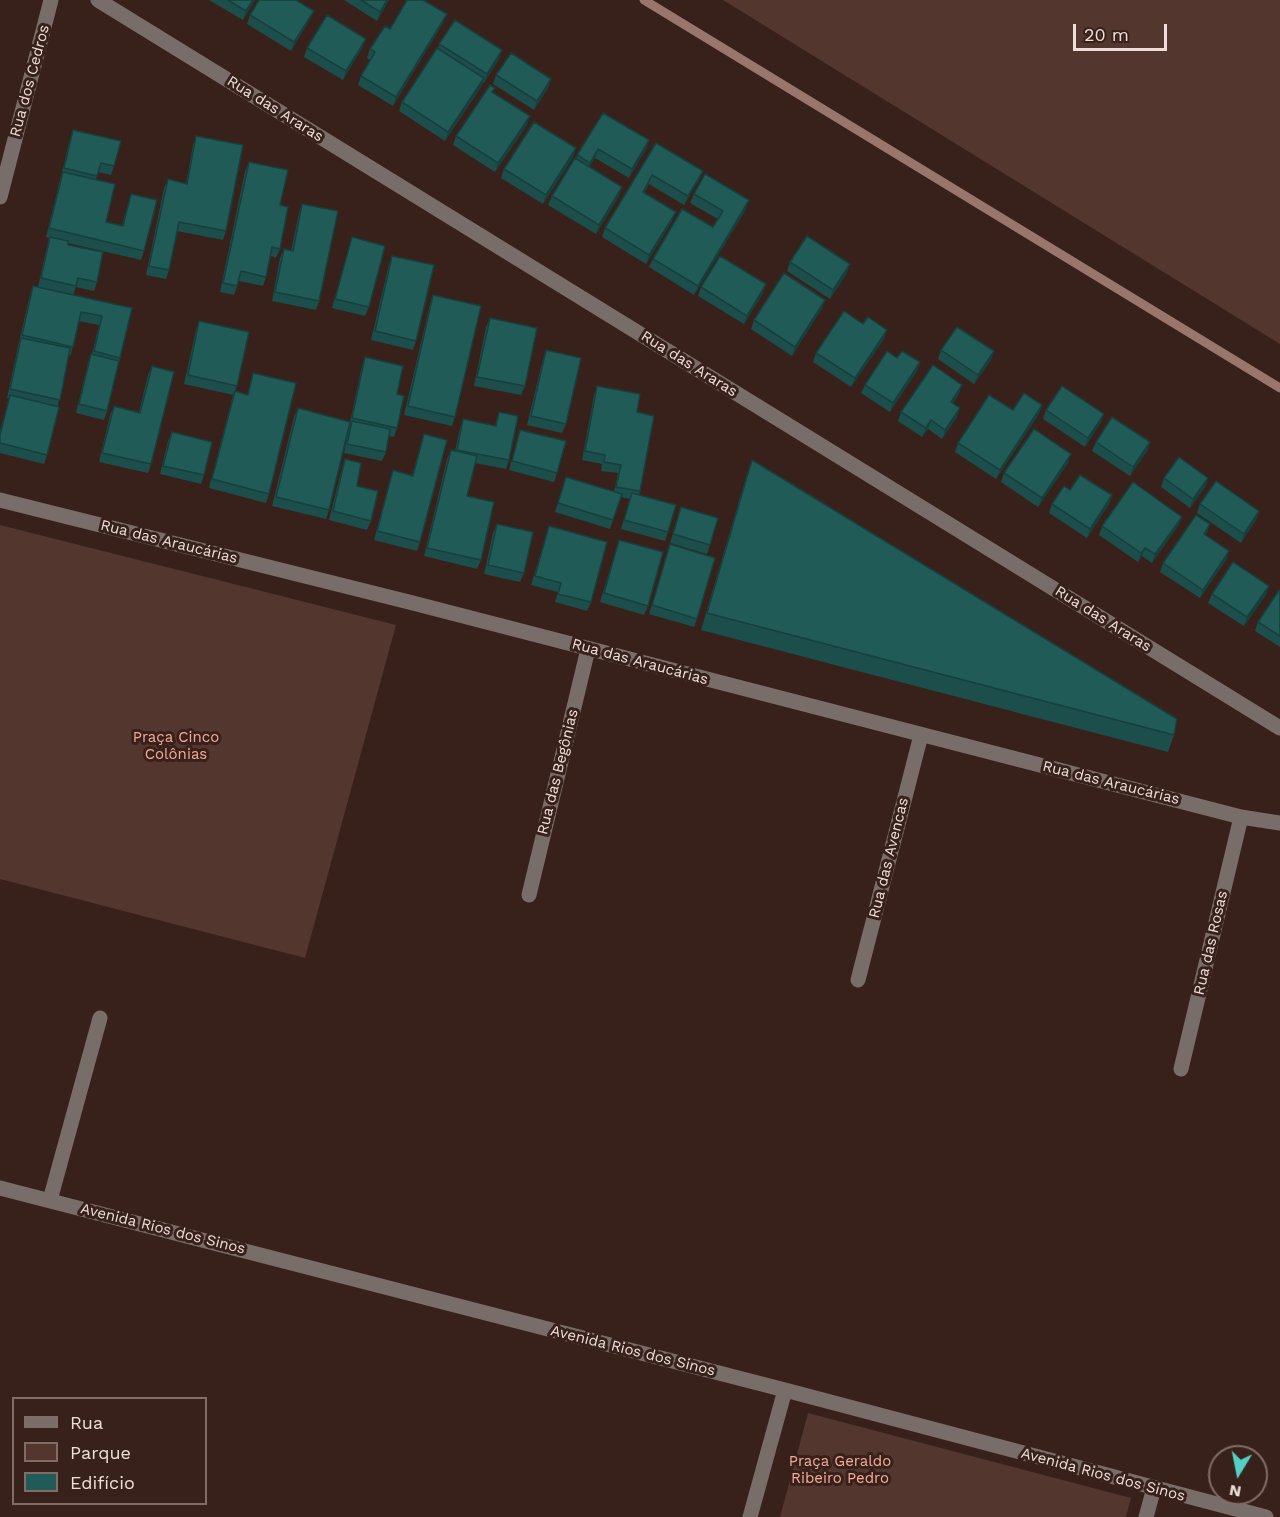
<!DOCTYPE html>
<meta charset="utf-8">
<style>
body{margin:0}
#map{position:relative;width:1280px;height:1517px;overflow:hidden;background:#38211a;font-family:"Work Sans",sans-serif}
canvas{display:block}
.legend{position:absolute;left:12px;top:1397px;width:195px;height:108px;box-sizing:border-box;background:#38211a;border:2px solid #816d66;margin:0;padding:8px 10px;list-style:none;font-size:18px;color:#eeded9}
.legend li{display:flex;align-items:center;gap:12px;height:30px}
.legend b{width:30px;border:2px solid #816d66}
.north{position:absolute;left:1208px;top:1445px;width:60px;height:60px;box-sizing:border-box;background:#38211a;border:2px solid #816d66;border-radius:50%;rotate:190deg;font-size:16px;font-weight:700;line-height:24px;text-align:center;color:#eeded9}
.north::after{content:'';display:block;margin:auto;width:21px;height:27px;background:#55cec4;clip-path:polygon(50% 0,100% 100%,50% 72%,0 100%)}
.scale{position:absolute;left:1073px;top:24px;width:94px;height:27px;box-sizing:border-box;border:3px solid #eeded9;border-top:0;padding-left:8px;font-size:18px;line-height:21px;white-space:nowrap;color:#eeded9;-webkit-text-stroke:4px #38211a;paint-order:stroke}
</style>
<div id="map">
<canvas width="1280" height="1517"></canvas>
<ul class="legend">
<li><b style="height:8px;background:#796d69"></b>Rua</li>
<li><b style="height:16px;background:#53362d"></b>Parque</li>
<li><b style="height:16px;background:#205b57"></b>Edifício</li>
</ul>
<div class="north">N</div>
<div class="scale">20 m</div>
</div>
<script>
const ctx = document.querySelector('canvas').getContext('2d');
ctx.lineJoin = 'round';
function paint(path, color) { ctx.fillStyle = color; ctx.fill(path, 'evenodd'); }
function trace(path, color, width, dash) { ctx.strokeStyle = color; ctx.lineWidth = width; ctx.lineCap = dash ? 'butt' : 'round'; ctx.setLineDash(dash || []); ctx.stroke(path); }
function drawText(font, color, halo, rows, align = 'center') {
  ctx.font = font + ' "Work Sans",sans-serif'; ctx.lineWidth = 6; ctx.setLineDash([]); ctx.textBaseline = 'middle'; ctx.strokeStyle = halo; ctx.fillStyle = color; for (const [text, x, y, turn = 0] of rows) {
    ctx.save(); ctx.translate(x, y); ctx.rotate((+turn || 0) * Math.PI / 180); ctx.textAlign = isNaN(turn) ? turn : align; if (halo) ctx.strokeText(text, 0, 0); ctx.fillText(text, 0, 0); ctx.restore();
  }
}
paint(new Path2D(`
 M723,0H1280V344Z
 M0,525L396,625L305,958L0,879Z
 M808,1413L1131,1498L1126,1517H780Z`), '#53362d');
trace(new Path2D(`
 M644,0L1280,388`), '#99766c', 9);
trace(new Path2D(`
 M98,0L1280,728
 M0,197L51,0
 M0,500L409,602L1241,817L1280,823
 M529,895L588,649
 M858,980L921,735
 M1181,1069L1241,817
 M0,1188L785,1390L1266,1517
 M50,1200L100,1018
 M750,1517L785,1390
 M1146,1517L1154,1488`), '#796d69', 15);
paint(new Path2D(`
 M209,0H255L243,20Z
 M344,0H389L377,21Z
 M314,11L310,19L291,51L247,24L250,15Z
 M443,23L393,106L358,85L361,76L370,60L367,58L370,49L390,29Z
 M366,39L362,48L343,80L304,57L307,48Z
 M439,44L499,59L484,83L482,82L481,87L445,141L399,111L402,102L438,49Z
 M496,75L548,88L534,110L493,84Z
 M493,93L527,125L495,172L453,145L456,136Z
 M603,113L649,140L646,149L629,178L595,158L589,167L619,196L596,234L548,205L552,196L576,159L577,155Z
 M73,130L114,166L111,175L98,172L96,179L106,222L122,225L131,194L144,251L141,260L68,243V245L97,282L94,291L76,287L73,295L132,308L120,358L107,411L104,420L76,413L88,363L91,354H92L99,325L79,321L73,347L70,356L69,355L47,455L44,464L0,453V431L9,398H7L18,346L30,295L33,286L38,287L47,246L49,238L46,237L70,139Z
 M196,136L226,231L223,240L177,231L169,270L166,279L146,275L164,188L168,179L186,184L193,145Z
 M656,143L699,180L684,205L649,184L644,193L676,212L672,221L646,264L602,237L605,228Z
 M573,157L543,204L501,178L504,169Z
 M249,162L280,205V249L276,258L271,256L266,277L263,286L239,281L234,295L220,292L245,171Z
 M694,194L746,209L694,295L649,267L653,259L713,227L718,219L690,203Z
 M302,204L319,301L316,310L272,301L280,258L284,249L291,251L299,213Z
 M352,237L369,307L365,316L332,308Z
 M392,256L416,341L413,350L371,340L389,264Z
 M790,262L847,273L830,299L787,271Z
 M701,287L763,293L744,324L698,296Z
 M433,295L455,417L452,426L404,415L430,304Z
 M825,300L822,308L792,356L751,329L754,320Z
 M490,318L525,386L521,395L474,386L486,327Z
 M199,321L237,386L235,391L247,395L253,373L269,494L266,503L209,488L233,395L184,384L196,330Z
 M863,324L884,339L851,387L813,362L816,353Z
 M546,350L566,424L562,433L527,425L543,359Z
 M941,350L994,351L991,360L974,384L938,359Z
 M365,357L397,394V428L394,437L389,436L386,452L382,461L344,453L349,427L329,510L326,519L272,506L294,417L298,408L350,422L362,366Z
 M897,358L920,363L917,371L890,412L861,393L865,385Z
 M152,366L151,464L148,473L99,462L110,415L114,406L139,412L148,375Z
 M597,386L637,412L640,491L639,495L668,532L665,541L621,529L630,499L621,497L610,529L555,512L566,477L614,492L618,473L601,471L602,464L582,460L594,395Z
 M959,394L953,403L957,417L942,439L928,429L922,437L898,421L901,412Z
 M1042,405L1039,414L996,479L955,452L958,443L1013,410Z
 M1046,410L1101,422L1085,447L1043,419Z
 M499,412L509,460L506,469L475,463L467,496L481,560L477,569L424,556L447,459L451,450L455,451L460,428L463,419L495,426Z
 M520,430L557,473L554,482L509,470Z
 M172,432L204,475L201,484L160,474L168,441Z
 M424,434L420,542L417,551L374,540L390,479L393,470L412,475Z
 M1096,442H1150L1147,451L1130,476L1092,451Z
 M345,459L371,521L367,530L329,520L342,468Z
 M752,460L1174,735L1168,752L701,630L746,477Z
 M1068,463L1038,507L1001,482L1004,473Z
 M1164,478H1208L1205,487L1190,508L1161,487Z
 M1070,490L1112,495L1109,504L1087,538L1049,513L1052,504Z
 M1200,504L1259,511L1256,520L1241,543L1197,513Z
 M681,507L710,545L707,554L670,543Z
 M1182,517L1178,526L1152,563L1142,556L1138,562L1099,535L1102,526Z
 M497,524L524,573L520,582L484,574L493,533Z
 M549,526L591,602L587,611L555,602L558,592L531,585Z
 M1207,533L1205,536L1229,551L1226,560L1200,598L1160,572L1163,563Z
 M619,540L648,606L644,615L600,602Z
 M670,544L697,619L694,627L649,614Z
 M1269,586L1266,595L1244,626L1208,603L1212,594Z
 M1280,591V647L1255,631L1258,622Z`), '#1c4e4b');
paint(new Path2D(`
 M253,0H255L243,20L246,11Z
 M387,0H389L377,21L380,12Z
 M314,11L310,19L291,51L294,42Z
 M447,14L443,23L393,106L396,97Z
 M366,39L362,48L343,80L346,71Z
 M502,50L499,59L484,83L487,74Z
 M484,78L481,87L445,141L448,132Z
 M551,79L548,88L534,110L537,101Z
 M530,116L527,125L495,172L498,163Z
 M649,140L646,149L629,178L632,169Z
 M576,148L573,157L543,204L546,195Z
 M598,149L595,158L586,172L590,163Z
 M703,171L699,180L684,205L688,196Z
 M652,175L649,184L639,201L643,192Z
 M622,187L619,196L596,234L599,225Z
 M749,200L746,209L694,295L698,286Z
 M676,212L672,221L646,264L649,255Z
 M850,264L847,273L830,299L833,290Z
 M766,284L763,293L744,324L747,316Z
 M825,300L822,308L792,356L795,347Z
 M887,330L884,339L851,387L855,378Z
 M994,351L991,360L974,384L978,375Z
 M920,362L917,371L890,412L893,403Z
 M962,385L959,394L948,411L951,402Z
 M1042,405L1039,414L996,479L1000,470Z
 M960,408L957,417L942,439L945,430Z
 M1104,414L1101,422L1085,447L1088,438Z
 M931,420L928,429L922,437L926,428Z
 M1150,442L1147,451L1130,476L1133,467Z
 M1071,454L1068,463L1038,507L1042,498Z
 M1208,478L1205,487L1190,508L1193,499Z
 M1112,495L1109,504L1087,538L1090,529Z
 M1259,511L1256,520L1241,543L1244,534Z
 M1182,517L1178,526L1152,563L1155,554Z
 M1210,524L1207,533L1200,543L1204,534Z
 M1145,548L1142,556L1138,562L1141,553Z
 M1229,551L1226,560L1200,598L1203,590Z
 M1269,586L1266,595L1244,626L1247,617Z`), '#16403d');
const building = new Path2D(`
 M228,0H253L246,11Z
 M259,0H296L314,11L294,42L250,15Z
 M361,0H387L380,12Z
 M407,0H423L447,14L396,97L361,76L375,52L370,49L385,26L390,29Z
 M327,15L366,39L346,71L307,48Z
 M455,20L502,50L487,74L439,44Z
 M437,48L484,78L448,132L402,102Z
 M511,53L551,79L537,101L496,75Z
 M490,85L495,88L492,92L530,116L498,163L456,136Z
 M603,113L649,140L632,169L598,149L590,163L577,155Z
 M534,122L576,148L546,195L504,169Z
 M73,130L121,141L114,166L101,163L97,176L64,168Z
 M196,136L243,145L226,231L179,222L169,270L149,266L168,179L187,184Z
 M656,143L703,171L688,196L652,175L643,192L676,212L649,255L605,228Z
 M575,158L622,187L599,225L552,196Z
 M249,162L288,170L280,205L288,207L280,249L272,247L266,277L241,271L237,286L223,283Z
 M63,172L115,184L106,222L123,226L131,194L157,200L144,251L49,228Z
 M705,174L749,200L698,286L653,259L682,209L713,227L723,211L694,194Z
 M302,204L338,211L319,301L275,292L284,249L293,251Z
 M807,236L850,264L833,290L790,262Z
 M50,237L68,241V245L103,252L97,282L78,278L76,286L41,278Z
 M352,237L385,246L369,307L335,299Z
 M392,256L434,265L416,341L375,331Z
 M720,256L766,284L747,316L701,287Z
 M784,273L825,300L795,347L754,320Z
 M33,286L132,308L120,358L94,351L102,316L81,312L73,347L22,335Z
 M433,295L481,306L455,417L408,406Z
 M844,311L863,324L868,317L887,330L855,378L816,353Z
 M490,318L537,328L525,386L477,377Z
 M199,321L249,332L237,386L188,375Z
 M957,327L994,351L978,375L941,350Z
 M21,338L70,348L60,400L10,389Z
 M546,350L581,358L566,424L531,416Z
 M887,351L897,358L902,351L920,362L893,403L865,385Z
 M91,354L119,361L107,411L79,404Z
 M365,357L403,366L397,394L404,396L397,428L352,418Z
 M933,365L962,385L951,402L960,408L945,430L931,420L926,428L901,412Z
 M152,366L174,372L151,464L102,453L114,406L140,413Z
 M253,373L296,383L269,494L212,479L235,391L248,395Z
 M597,386L640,394L637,412L654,416L640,491L616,487L621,465L604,462L605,455L585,451Z
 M1062,386L1104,414L1088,438L1046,410Z
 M1024,393L1042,405L1000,470L958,443L989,395L1013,410Z
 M10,395L59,407L47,455L0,443V435Z
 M298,408L350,422L329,510L276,497Z
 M499,412L518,416L509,460L457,450L463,419L496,426Z
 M1112,417L1150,442L1133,467L1096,442Z
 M352,421L390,429L386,452L347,444Z
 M1034,429L1071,454L1042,498L1004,473Z
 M520,430L566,441L557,473L512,461Z
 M172,432L212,442L204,475L163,466Z
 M424,434L447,440L420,542L377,531L393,470L413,476Z
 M451,450L477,456L467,496L494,502L481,560L427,548Z
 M1179,457L1208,478L1193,499L1164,478Z
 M345,459L361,463L357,486L378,491L371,521L333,511Z
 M752,460L1177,719L1174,735L707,613Z
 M1080,475L1112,495L1090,529L1052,504L1064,486L1070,490Z
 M566,477L622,494L613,520L558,503Z
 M1216,481L1259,511L1244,534L1200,504Z
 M1133,482L1182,517L1155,554L1145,548L1141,553L1102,526Z
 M632,493L676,505L668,532L624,520Z
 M681,507L718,518L710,545L673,534Z
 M1196,515L1210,524L1204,534L1229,551L1203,590L1163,563Z
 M497,524L533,532L524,573L488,565Z
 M549,526L607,542L591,602L558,594L561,583L535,576Z
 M619,540L663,552L648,606L604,593Z
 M670,544L715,558L697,619L652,605Z
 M1233,562L1269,586L1247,617L1212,594Z
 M1279,590L1280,591V636L1258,622Z`);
paint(building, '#205b57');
trace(building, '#16403d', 1.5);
drawText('15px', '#eeded9', '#38211a', [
 ["Rua dos Cedros",30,81,-75],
 ["Rua das Araras",275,109,32],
 ["Rua das Araras",689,364,32],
 ["Rua das Araucárias",169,542,14],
 ["Rua das Araras",1103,619,32],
 ["Rua das Araucárias",640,662,15],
 ["Rua das Begônias",558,772,-76],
 ["Rua das Araucárias",1111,783,14],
 ["Rua das Avencas",889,858,-76],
 ["Rua das Rosas",1211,943,-77],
 ["Avenida Rios dos Sinos",163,1229,14],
 ["Avenida Rios dos Sinos",633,1351,14],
 ["Avenida Rios dos Sinos",1103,1475,15]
]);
drawText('15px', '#f5ac97', '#38211a', [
 ["Praça Cinco",176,738],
 ["Colônias",176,755],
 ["Praça Geraldo",840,1462],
 ["Ribeiro Pedro",840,1479]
]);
</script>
